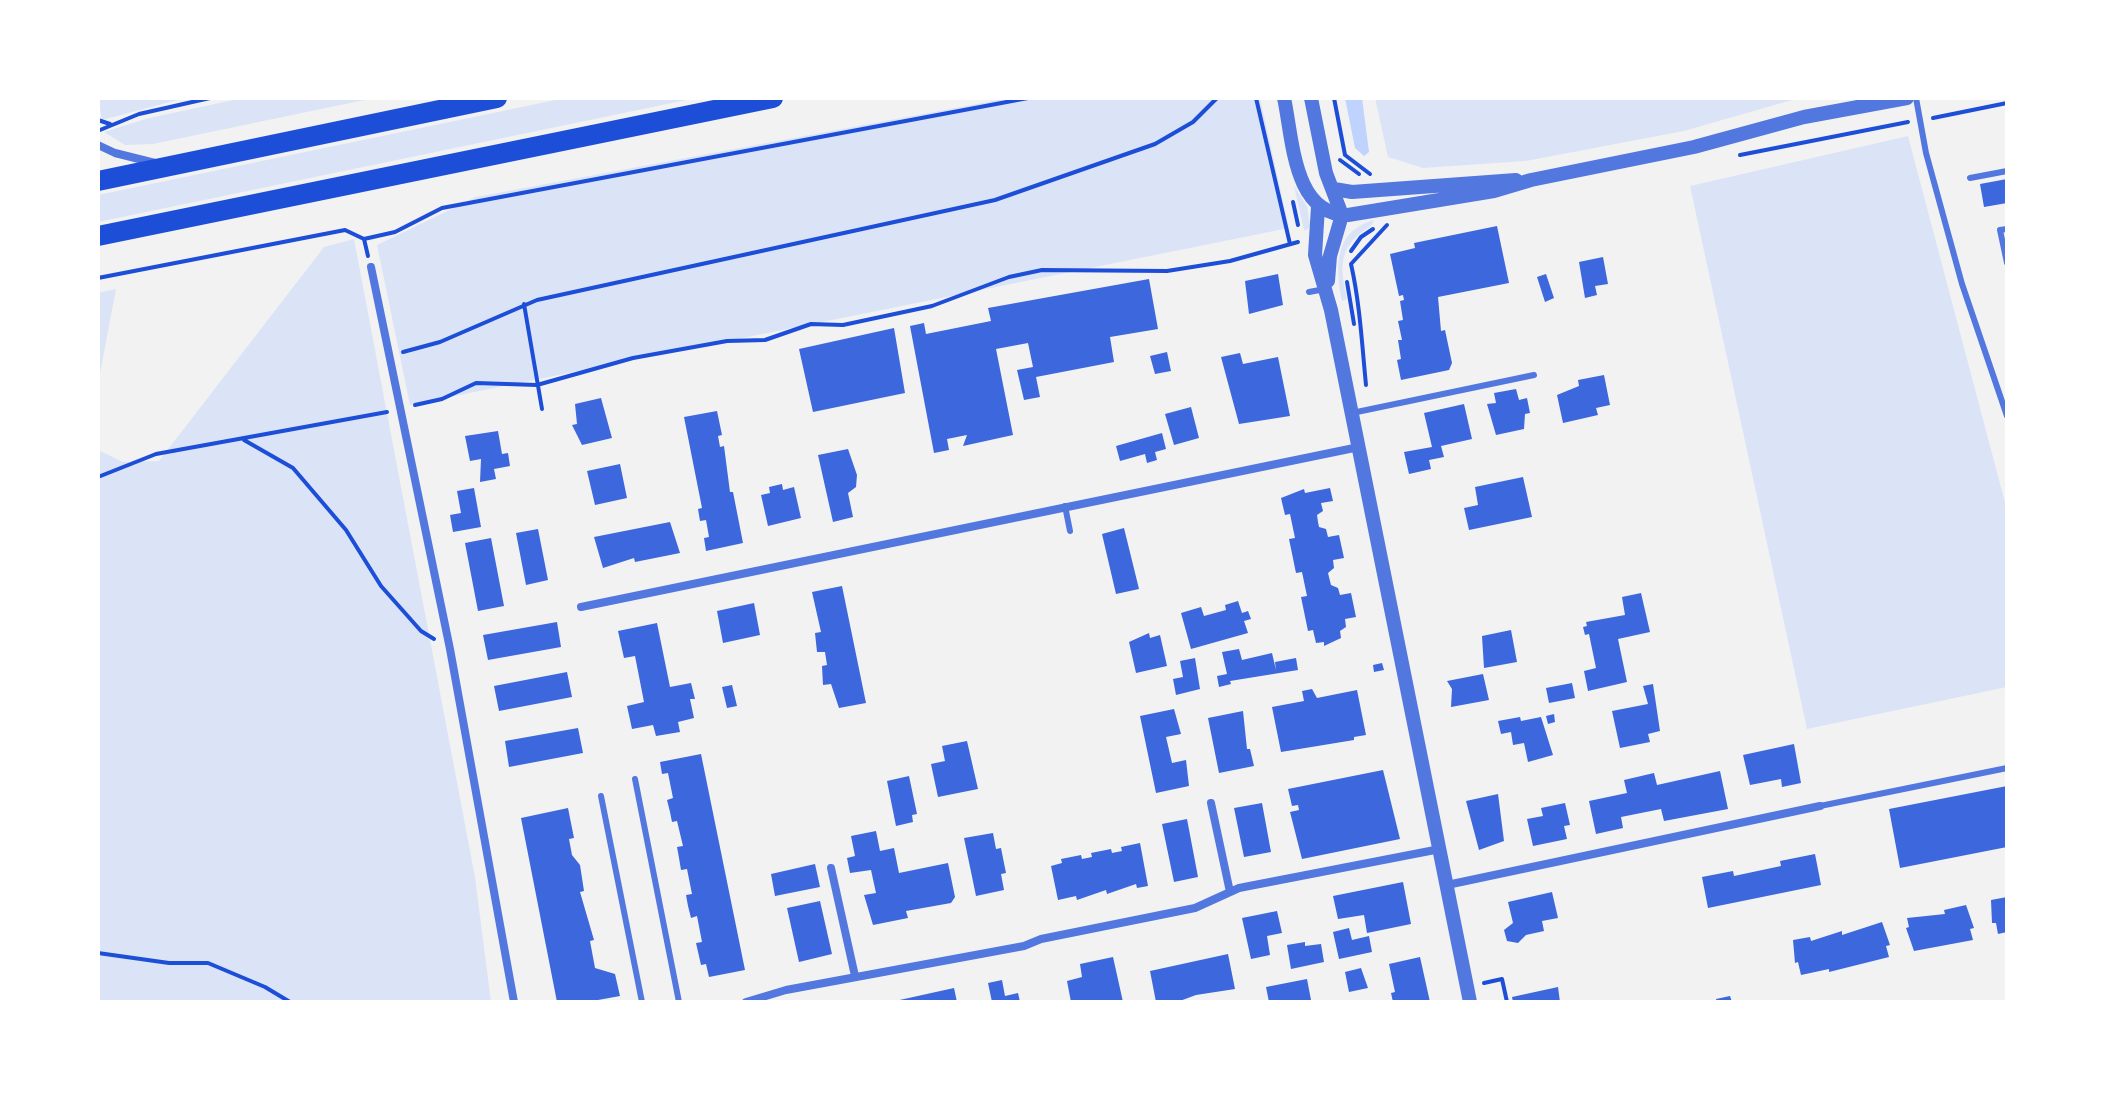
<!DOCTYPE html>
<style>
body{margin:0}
#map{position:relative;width:2105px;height:1100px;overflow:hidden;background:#f2f2f2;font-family:"PT Sans Narrow",sans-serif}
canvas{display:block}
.frame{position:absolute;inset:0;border:100px solid #fff;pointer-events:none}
</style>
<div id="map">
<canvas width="2105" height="1100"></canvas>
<div class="frame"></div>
</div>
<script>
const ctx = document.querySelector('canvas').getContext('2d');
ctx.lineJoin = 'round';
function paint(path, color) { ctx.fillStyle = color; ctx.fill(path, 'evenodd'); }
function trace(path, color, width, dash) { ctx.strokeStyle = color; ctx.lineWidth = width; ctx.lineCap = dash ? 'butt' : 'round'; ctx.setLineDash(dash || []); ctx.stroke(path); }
paint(new Path2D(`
 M98,98H185L102,120Z
 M243,98H374L153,144L125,145L104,132L149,118Z
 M565,98H696L98,222V195Z
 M1009,98H1260L1289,228L410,405L377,245L476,197Z
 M1375,98H1799L1684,131L1526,161L1423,168L1388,157Z
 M1908,136L2007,510V687L1807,729L1690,186Z
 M1294,186L1307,206L1310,226L1307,230H1304Z
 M1374,220C1371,228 1367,228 1361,233C1336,252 1342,274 1347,299L1342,301C1335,267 1334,231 1374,220Z
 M354,239L475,877L491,1002H98V450L123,462L159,461L324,247Z
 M116,289L98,384V293Z`), '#dbe4f7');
paint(new Path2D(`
 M1345,98H1362L1369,152L1364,156L1355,148Z`), '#bfd3fe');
paint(new Path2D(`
 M2007,179V203L1984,207L1980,184Z
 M1497,226L1509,283L1438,297L1441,331L1445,330L1452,363L1449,370L1401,380L1397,360L1401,359L1398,340H1402L1398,321L1403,320L1400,301L1404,300L1403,295L1399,296L1390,254L1415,248L1414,243Z
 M1603,257L1608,284L1595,286L1597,295L1585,298L1579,262Z
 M1278,274L1283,305L1249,314L1245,281Z
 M1546,274L1554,298L1545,302L1537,277Z
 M1149,279L1158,329L1110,337L1114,362L1036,377L1040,397L1024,400L1017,370L1033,367L1028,343L996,349L1013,435L963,446L967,435L947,439L949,450L934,453L910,326L924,323L926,334L991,321L988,308Z
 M894,328L905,393L813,412L799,349Z
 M1167,352L1171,371L1155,374L1150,356Z
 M1240,353L1243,364L1278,357L1290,416L1239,424L1221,357Z
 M1604,375L1610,405L1596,408L1598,415L1563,423L1557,395L1579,386L1578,380Z
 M1516,389L1519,400L1527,398L1530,413L1525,414L1524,429L1496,435L1487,404L1496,403L1494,393Z
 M601,398L612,438L582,445L572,425L577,424L575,404Z
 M1464,404L1472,439L1441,446L1444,457L1429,460L1431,469L1409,474L1404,452L1432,447L1424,413Z
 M1191,407L1199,438L1174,445L1165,414Z
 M717,411L722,435L718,436L720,447L724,446L730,492H733L743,543L706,551L704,538L709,537L706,520L700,521L698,509L702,508L684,417Z
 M498,431L502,454L508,453L510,466L494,469L496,479L480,482L481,459L470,461L465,436Z
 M1162,433L1166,449L1155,452L1157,460L1147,463L1145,454L1120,461L1116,446Z
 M848,449L857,475L856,487L848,493L853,517L833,522L818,455Z
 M620,464L627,498L595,505L587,471Z
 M1523,477L1532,517L1469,530L1464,508L1478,505L1475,487Z
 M782,484L783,490L794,487L801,518L768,526L761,495L770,493L769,487Z
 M474,488L481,527L453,532L450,515L461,513L457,491Z
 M1330,488L1333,501L1321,503L1323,511L1317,515L1318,522L1319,527L1326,529L1328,537L1339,535L1344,558L1333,560L1334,568L1328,573L1331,585L1338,588L1340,595L1351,593L1356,617L1345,619L1346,627L1340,631L1341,638L1324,646V642L1316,643L1313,630L1308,631L1301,597L1307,596L1302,572L1296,573L1289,539L1295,538L1290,514L1285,515L1281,498L1304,489L1305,493Z
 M670,522L680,553L635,562L634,558L603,568L594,537Z
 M1124,528L1139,589L1116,594L1102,534Z
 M538,529L548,580L526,585L516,533Z
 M491,538L504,606L478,611L465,543Z
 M842,586L866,703L839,708L831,684L823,685L822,666L827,665L825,652H817L815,633L821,632L812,592Z
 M1641,593L1650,632L1618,639L1627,682L1588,691L1584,671L1596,668L1589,634L1585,635L1583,627L1587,626L1586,622L1625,615L1622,597Z
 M1238,601L1242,613L1248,611L1251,619L1244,621L1248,633L1191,649L1181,613L1201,607L1204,616L1226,610L1225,605Z
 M754,603L760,635L723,643L717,611Z
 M557,622L561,647L488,660L483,635Z
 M657,623L670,687L691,683L695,699H690L694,718L678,722L680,732L656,736L653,725L632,729L627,706L644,702L635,656L624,658L618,631Z
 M1511,630L1517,662L1484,668L1482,636Z
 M1149,633L1150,638L1160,635L1167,666L1136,673L1129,642Z
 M1239,649L1242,660L1272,653L1276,670L1275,662L1296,658L1298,670L1230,681L1231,684L1219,687L1217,676L1227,674L1222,652Z
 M1195,658L1200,689L1176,695L1173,679L1183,677L1180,661Z
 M1382,663L1384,670L1374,672L1373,665Z
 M567,672L572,697L499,711L494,686Z
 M1483,674L1489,700L1451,707L1452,689L1447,681Z
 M1572,683L1575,698L1549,703L1546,688Z
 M1653,684L1660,731L1648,734L1650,742L1620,748L1612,711L1648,704L1643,686Z
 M732,685L737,706L727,708L722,687Z
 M1312,689L1317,698L1357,690L1366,735L1354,737V740L1281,752L1272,707L1304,701L1302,691Z
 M1174,709L1181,734L1166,737L1172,763L1186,760L1189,786L1156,793L1140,716Z
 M1243,711L1247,749H1250L1254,766L1219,773L1208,718Z
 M1554,714L1555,722L1548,724L1546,716Z
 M1520,717L1521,721L1541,717L1553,755L1528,762L1524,743L1513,745L1511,732L1501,734L1498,721Z
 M578,728L583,753L509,767L505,741Z
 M967,741L978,789L938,797L931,764L945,761L942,746Z
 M1794,744L1801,783L1782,787L1781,779L1750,785L1743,755Z
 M701,754L745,970L709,977L706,964L701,965L696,943L702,942L697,916L691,918L688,906L686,895L692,894L687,869L681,870L679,858L677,847L683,846L677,821L672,822L670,812L667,800L673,798L668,773L662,774L660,762Z
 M1383,770L1400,839L1302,859L1290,812L1299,810L1298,805L1292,806L1288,789Z
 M1720,771L1728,809L1664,821L1661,809L1621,817L1623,828L1596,834L1589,801L1627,793L1624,780L1654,773L1657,785Z
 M909,776L917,814L912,815L913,822L896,826L887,781Z
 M2007,786V847L1900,868L1889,809Z
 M1498,794L1504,841L1479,850L1466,801Z
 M1262,803L1271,852L1244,857L1234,808Z
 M1565,803L1570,825L1564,826L1567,839L1533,846L1527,819L1543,816L1541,808Z
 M568,808L574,838L569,839L572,855L580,865L584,891L580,892L594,940L590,941L595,968L615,974L620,996L587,1002H557L521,818Z
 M1187,819L1198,877L1174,882L1162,824Z
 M876,831L880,851L894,848L899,873L948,863L955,897L951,903L906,911L908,918L873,925L864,895L876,893L871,870L850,873L847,858L855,856L851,836Z
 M993,833L996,849L1001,848L1006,873L1001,874L1004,890L976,896L964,838Z
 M1140,843L1148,886L1137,888L1136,884L1107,894L1106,890L1077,900L1076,896L1058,900L1051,866L1062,863L1061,859L1081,855L1082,859L1092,857L1091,853L1111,849L1112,853L1122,851L1121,847Z
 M1815,854L1821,885L1708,908L1702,877L1733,871L1734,876L1781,866L1780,861Z
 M815,864L820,887L775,896L771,874Z
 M1403,882L1411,924L1367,933L1364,915L1338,919L1333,896Z
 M1552,892L1558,918L1542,921L1544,931L1526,935L1518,943L1507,941L1504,930L1513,923L1508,902Z
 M2007,897V932L1998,934L1996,923H1992L1991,900Z
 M820,901L832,954L799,962L787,908Z
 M1966,905L1974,928L1970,929L1973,940L1914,951L1906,928L1909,927L1907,918L1945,914L1944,910Z
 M1277,911L1282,933L1267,936L1270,955L1251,959L1242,918Z
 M1882,922L1890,945L1886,946L1889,957L1829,972V969L1801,975L1798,962L1795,963L1793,940L1810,937L1811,941L1842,931V935Z
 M1349,928L1352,940L1369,936L1372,952L1339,959L1333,932Z
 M1305,942V946L1321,944L1324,962L1291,969L1287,945Z
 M1228,954L1235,989L1196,995L1177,1002H1156L1150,971Z
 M1113,957L1123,1002H1071L1067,981L1082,977L1080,964Z
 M1420,957L1430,1002H1393L1391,993L1395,992L1389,964Z
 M1361,968L1368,988L1349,992L1345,972Z
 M1307,979L1311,1000L1269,1002L1266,987Z
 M1002,980L1005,996L1018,993L1020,1002H992L988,983Z
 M1558,987L1560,1002H1513L1512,997Z
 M954,988L957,1002H896L895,1001Z
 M1730,996L1732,1002H1717L1716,999Z`), '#3d67dc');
trace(new Path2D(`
 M1256,98L1290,244
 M1334,98L1345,155L1370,174
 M1933,118L2007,103
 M98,120L110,124
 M100,130L139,114L210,98
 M1740,155L1908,122
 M1340,160L1359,174
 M1293,202L1298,225
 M364,239L395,232L442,208L1028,98
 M1351,251L1361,237L1373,229
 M98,278L345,230L364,239L368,256
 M1347,282L1354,324
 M524,304L542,409
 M403,352L440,342L537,300L995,200L1155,144L1193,122L1217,98
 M1366,385C1362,345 1360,304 1351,264L1387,225
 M415,405L442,399L476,383L537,385L633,358L727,341L765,340L811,324L843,325L932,306L1009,277L1042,270L1167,271L1230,261L1298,242
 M244,440L293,468L346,530L381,586L421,631L434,639
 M98,477L156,454L387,412
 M98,953L169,963H208L265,987L290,1002
 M1484,983L1502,979L1507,1002`), '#1d4ed8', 4);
trace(new Path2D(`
 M1916,98L1926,153L1962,284L2007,416
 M1970,178L2007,171
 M2007,229L2000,230L2007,263
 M1309,292L1325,289
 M1352,413L1534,375
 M1065,506L1070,531
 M635,779L679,1002
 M601,796L642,1002
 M1820,806L2007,768`), '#5277de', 6);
trace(new Path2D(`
 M98,145L115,153L155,163
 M371,267L450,649L514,1002
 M581,607L1359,447
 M1211,803L1230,892
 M831,868L855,976
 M1447,885L1820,806
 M746,1002L786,990L1024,946L1041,939L1195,908L1239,888L1440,849`), '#5277de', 8);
trace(new Path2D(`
 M1284,98C1293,139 1293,215 1348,215L1494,191L1531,180L1694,147L1804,117L1907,98
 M1311,98L1326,173L1342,215L1330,256L1328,281
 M1334,189L1352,192L1516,180
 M1318,207L1315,255L1331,310L1470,1002`), '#5277de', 14);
trace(new Path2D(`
 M98,181L497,98
 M98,236L773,98`), '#1d4ed8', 20);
</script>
